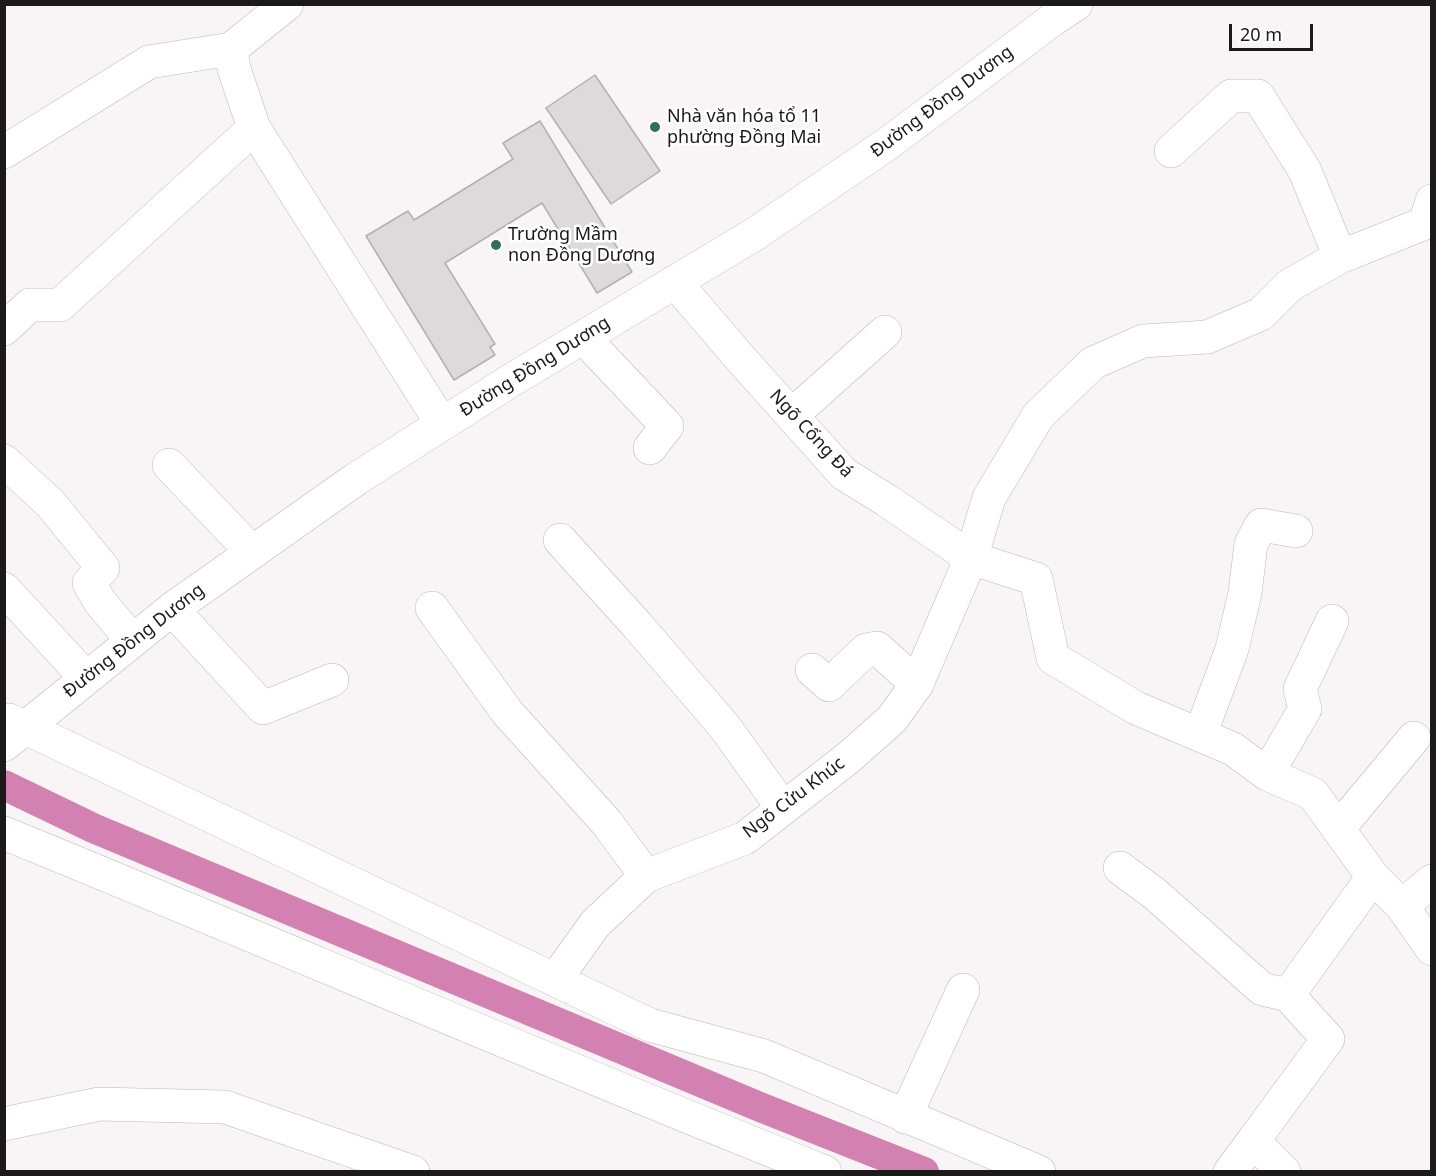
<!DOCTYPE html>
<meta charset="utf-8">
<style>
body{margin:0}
#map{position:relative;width:1436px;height:1176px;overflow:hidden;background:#f9f5f7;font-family:"Noto Sans",sans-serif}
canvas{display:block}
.frame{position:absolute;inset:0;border:6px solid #1b191a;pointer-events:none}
.scale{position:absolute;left:1229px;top:24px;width:84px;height:27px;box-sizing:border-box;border:3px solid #1b191a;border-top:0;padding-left:8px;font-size:18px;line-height:21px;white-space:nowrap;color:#1b191a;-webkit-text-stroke:4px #fff;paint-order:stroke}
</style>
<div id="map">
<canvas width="1436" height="1176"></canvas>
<div class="frame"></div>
<div class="scale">20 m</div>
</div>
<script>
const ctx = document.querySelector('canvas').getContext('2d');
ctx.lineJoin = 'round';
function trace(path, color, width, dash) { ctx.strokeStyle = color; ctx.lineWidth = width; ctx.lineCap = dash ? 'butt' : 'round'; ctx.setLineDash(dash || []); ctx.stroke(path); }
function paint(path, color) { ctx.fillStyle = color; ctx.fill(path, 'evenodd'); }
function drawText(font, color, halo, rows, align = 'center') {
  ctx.font = font + ' "Noto Sans",sans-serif'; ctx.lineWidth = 5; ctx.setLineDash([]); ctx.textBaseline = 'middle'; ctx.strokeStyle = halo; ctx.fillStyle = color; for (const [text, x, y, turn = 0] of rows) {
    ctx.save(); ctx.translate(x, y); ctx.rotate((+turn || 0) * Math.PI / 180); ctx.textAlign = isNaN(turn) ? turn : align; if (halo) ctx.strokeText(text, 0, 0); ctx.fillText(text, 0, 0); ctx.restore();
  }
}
trace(new Path2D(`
 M4,785L93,828L760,1107L924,1172`), '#d381b0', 30);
const building = new Path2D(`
 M595,75L660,171L611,204L546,108Z
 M540,121L632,272L597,293L542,203L445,263L495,344L490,347L495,355L454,380L366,236L408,211L414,220L513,159L503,143Z`);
paint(building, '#dedadc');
trace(building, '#b4b0b2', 1.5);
const minor = new Path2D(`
 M231,49L234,69L254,128
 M1171,151L1231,96H1258L1305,171L1340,257
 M4,152L149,62L231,49L287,4
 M675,282L741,359L844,474L886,500L971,558L1036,579L1053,658L1136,708L1233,749L1267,774L1313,794L1373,877L1402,906L1432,949
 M4,329L30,305H60L254,128L442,424
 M583,337L667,426L650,448
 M792,415L885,332
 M4,461L50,503L103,568L89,583L100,602L132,640
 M169,465L252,552
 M560,540L637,625L724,726L783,808
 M4,589L86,678
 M432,608L507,712L607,823L646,876
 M172,609L263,708L332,680
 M812,670L829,685L866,650L877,648L917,684
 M9,720L650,1025L764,1056L1039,1172
 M1200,735L1232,649L1245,593L1251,544L1261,525L1296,531
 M4,745L172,609L356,479L510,381L755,234L890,142L1052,20L1076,4
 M1267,774L1305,709L1300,689L1332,621
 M1338,829L1414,738
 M4,833C278,945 550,1063 825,1172
 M1120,868L1155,894L1262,989L1288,995
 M1402,906L1432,881
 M555,980L595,924L646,876L745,838L848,758L892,719L917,684L971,558L989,498L1038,416L1093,363L1143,341L1207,337L1261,314L1290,285L1340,257L1425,223L1432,201
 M905,1117L963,990
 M4,1124L99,1104L225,1107L413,1172
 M1230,1172L1253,1141
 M1284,1172L1253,1141L1328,1039L1288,995L1373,877`);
trace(minor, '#bbb7b9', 34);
trace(minor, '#fff', 33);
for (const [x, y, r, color] of [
 [655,127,6,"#356e57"],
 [496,245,6,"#356e57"]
]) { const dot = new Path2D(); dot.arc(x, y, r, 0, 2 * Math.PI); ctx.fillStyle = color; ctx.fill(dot); trace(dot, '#fff', 2); }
drawText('18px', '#1b191a', '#fff', [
 ["Đường Đồng Dương",942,102,-37],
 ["Đường Đồng Dương",535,367,-32],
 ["Ngõ Cống Đá",811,434,47],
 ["Đường Đồng Dương",134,641,-38],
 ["Ngõ Cửu Khúc",794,798,-37]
]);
drawText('18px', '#1b191a', '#fff', [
 ["Nhà văn hóa tổ 11",667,117],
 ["phường Đồng Mai",667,138],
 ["Trường Mầm",508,235],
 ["non Đồng Dương",508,256]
], 'left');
</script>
